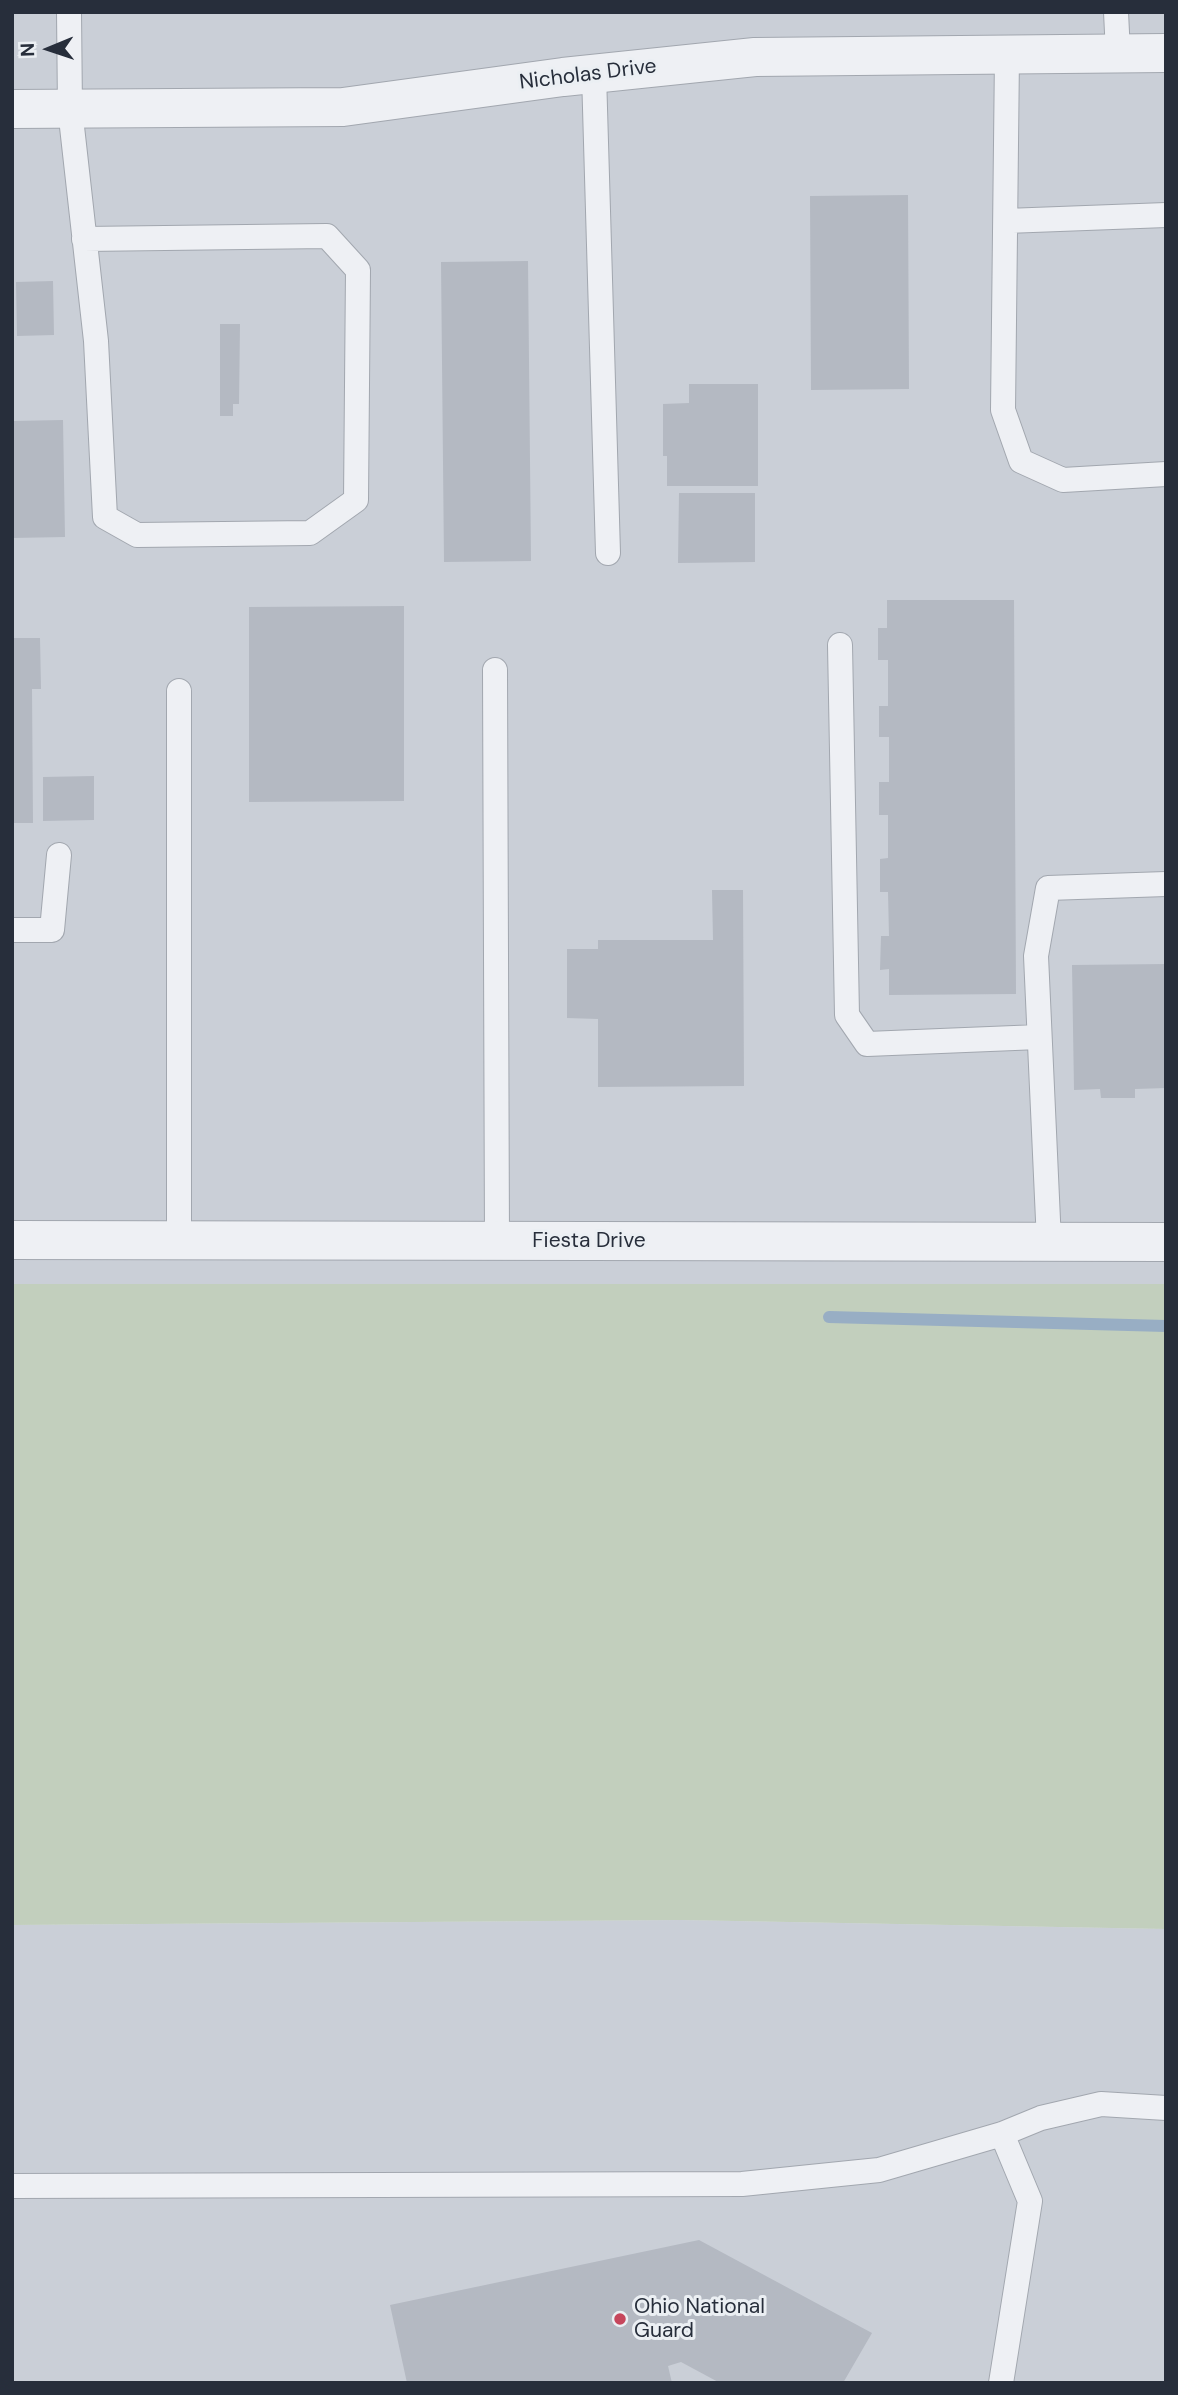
<!DOCTYPE html>
<style>
body{margin:0}
#map{position:relative;width:1178px;height:2395px;overflow:hidden;background:#dce0e5;font-family:"DM Sans",sans-serif}
canvas{display:block}
.frame{position:absolute;inset:0;border:14px solid #272e3b;pointer-events:none}
.north{position:absolute;left:14px;top:14px;width:70px;height:70px;-webkit-text-stroke:5px #ebeff3;paint-order:stroke;rotate:268deg;font-size:19px;font-weight:700;line-height:28px;text-align:center;color:#272e3b}
.north::after{content:'';display:block;margin:auto;width:24px;height:32px;background:#272e3b;clip-path:polygon(50% 0,100% 100%,50% 72%,0 100%)}
</style>
<div id="map">
<canvas width="1178" height="2395"></canvas>
<div class="frame"></div>
<div class="north">N</div>
</div>
<script>
const ctx = document.querySelector('canvas').getContext('2d');
ctx.lineJoin = 'round';
function paint(path, color) { ctx.fillStyle = color; ctx.fill(path, 'evenodd'); }
function trace(path, color, width, dash) { ctx.strokeStyle = color; ctx.lineWidth = width; ctx.lineCap = dash ? 'butt' : 'round'; ctx.setLineDash(dash || []); ctx.stroke(path); }
function drawText(font, color, halo, rows, align = 'center') {
  ctx.font = font + ' "DM Sans",sans-serif'; ctx.lineWidth = 6; ctx.setLineDash([]); ctx.textBaseline = 'middle'; ctx.strokeStyle = halo; ctx.fillStyle = color; for (const [text, x, y, turn = 0] of rows) {
    ctx.save(); ctx.translate(x, y); ctx.rotate((+turn || 0) * Math.PI / 180); ctx.textAlign = isNaN(turn) ? turn : align; if (halo) ctx.strokeText(text, 0, 0); ctx.fillText(text, 0, 0); ctx.restore();
  }
}
paint(new Path2D(`
 M12,12H1166V1284H12Z
 M681,1920L1166,1929V2383H12V1925Z`), '#cacfd7');
paint(new Path2D(`
 M12,1284H1166V1929L681,1920L12,1925Z`), '#c2cfbd');
trace(new Path2D(`
 M829,1317L1166,1326`), '#98aec4', 12);
paint(new Path2D(`
 M908,195L909,389L811,390L810,196Z
 M528,261L531,561L444,562L441,262Z
 M53,281L54,335L17,336L16,282Z
 M220,324H240L239,404H233V416H220Z
 M689,384H758V486H667V456H663V404L689,403Z
 M63,420L65,537L12,538L13,421Z
 M679,493H755V562L678,563Z
 M887,600H1014L1016,994L889,995V969L880,970L881,936H889L888,892H880V859L888,858V815H879V782H889V737H879V706H888V660H878V628H887Z
 M404,606V801L249,802V607Z
 M12,638H40L41,689H32L33,823H12Z
 M94,776V820L43,821V777Z
 M712,890H743L744,1086L598,1087V1019L567,1018V949H598V940H713Z
 M1166,964V1088L1135,1089V1098H1101L1100,1089L1074,1090L1072,965Z
 M699,2240L872,2333L843,2383H720L681,2362L668,2366L672,2383H407L390,2305Z`), '#b4b9c2');
const lane = new Path2D(`
 M69,12L70,109L96,341L105,517L137,535L310,533L356,500L358,270L327,236L84,239
 M1116,12L1118,53
 M1007,55L1003,410L1021,461L1063,480L1166,474
 M594,74L608,553
 M1006,221L1166,215
 M840,645L847,1015L867,1044L1039,1037
 M495,670L497,1241
 M179,691V1241
 M12,930H52L59,855
 M1049,1242L1036,956L1048,888L1166,884
 M12,2186L742,2184L879,2170L1002,2134L1041,2118L1101,2104L1166,2108
 M1001,2383L1030,2201L1002,2134`);
const street = new Path2D(`
 M12,109L343,107L563,77L755,57L1166,53
 M12,1240L1166,1242`);
trace(lane, '#a2a7af', 26);
trace(street, '#a2a7af', 40);
trace(lane, '#eef0f4', 24);
trace(street, '#eef0f4', 38);
for (const [x, y, r, color] of [
 [620,2319,7,"#c6465c"]
]) { const dot = new Path2D(); dot.arc(x, y, r, 0, 2 * Math.PI); ctx.fillStyle = color; ctx.fill(dot); trace(dot, '#ebeff3', 2.5); }
drawText('21px', '#272e3b', '#ebeff3', [
 ["Nicholas Drive",588,75,-7],
 ["Fiesta Drive",589,1241]
]);
drawText('21px', '#272e3b', '#ebeff3', [
 ["Ohio National",634,2307],
 ["Guard",634,2331]
], 'left');
</script>
